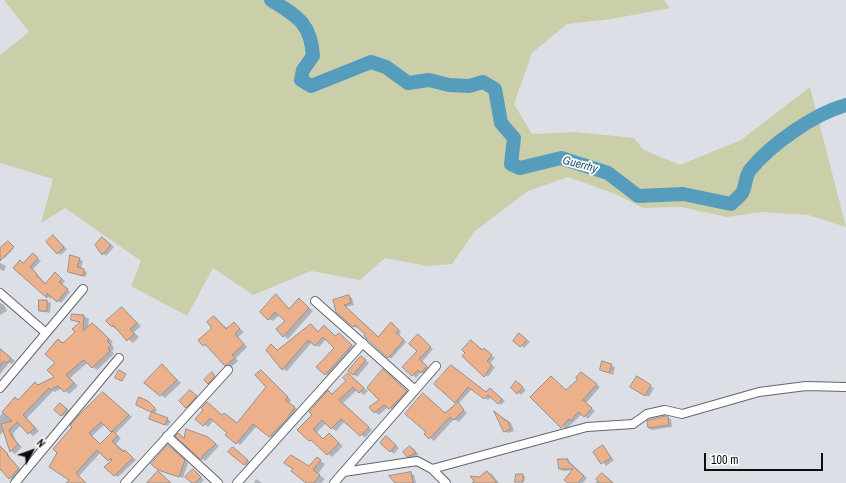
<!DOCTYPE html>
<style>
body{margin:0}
#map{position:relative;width:846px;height:483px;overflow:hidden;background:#dddfe7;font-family:"Archivo Narrow",sans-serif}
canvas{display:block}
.north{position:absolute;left:12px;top:431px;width:40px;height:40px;-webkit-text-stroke:3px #fff;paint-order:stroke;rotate:49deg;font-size:11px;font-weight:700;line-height:16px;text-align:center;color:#0c0d0f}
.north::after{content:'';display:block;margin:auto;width:14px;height:18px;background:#0c0d0f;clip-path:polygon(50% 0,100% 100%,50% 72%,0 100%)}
.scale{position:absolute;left:704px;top:453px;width:119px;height:18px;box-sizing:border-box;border:2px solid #0c0d0f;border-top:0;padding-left:5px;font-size:12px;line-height:14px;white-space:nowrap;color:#0c0d0f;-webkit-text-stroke:3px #fff;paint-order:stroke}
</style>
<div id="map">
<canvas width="846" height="483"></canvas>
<div class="north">N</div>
<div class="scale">100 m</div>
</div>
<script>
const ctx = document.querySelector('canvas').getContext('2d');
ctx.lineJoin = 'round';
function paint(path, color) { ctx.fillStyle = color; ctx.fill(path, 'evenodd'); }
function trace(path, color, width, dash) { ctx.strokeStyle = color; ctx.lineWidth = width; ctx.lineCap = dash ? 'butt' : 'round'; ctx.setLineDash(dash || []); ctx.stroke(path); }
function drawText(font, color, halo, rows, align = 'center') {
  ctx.font = font + ' "Archivo Narrow",sans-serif'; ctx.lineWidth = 3.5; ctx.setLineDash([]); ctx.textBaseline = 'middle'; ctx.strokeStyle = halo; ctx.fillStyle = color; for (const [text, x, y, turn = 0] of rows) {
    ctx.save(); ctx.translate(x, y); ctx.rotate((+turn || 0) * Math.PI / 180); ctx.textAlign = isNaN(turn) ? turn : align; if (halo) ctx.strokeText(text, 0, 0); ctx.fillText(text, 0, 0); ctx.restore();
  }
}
paint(new Path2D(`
 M4,0H664L670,8L612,19L567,24L532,53L514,104L532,134L576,132L634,138L644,150L680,165L741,140L810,87L846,227L808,215L761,212L727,217L681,207L643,208L615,194L568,177L528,191L475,231L452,264L427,266L385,258L360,280L311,271L253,295L213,268L187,316L131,286L141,261L65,208L41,223L53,179L0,163V55L29,32Z`), '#cbcfa9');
paint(new Path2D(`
 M54,237L67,249L61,255L58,253Z
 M103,238L114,247L106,256L97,249Z
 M10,243L14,248L5,258L0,253V249Z
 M71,256L83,261L81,269L87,272L86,277L69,272Z
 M36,257L41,261L33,269L46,284L56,274L65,281L62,285L70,292L61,303L51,295V299L48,297L14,267L20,261L24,264Z
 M0,263L6,266L4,271L0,269Z
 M276,296L290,309L299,299L313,311L288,339L284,336L286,321L279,315L273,321L268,319Z
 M349,296L352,298L354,305L346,307L379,337L394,325L401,332L399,335L406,342L391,359L358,326L356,328L353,326L336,311Z
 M47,301L51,303L50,313L40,311Z
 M0,303L4,305L7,311L0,315Z
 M122,308L141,326L134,332L139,337L133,343L112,326Z
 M73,315L84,316L89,319L88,328L92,324L96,326L113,342L111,344L114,348L112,351L114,354L97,370L87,363L70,378L78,386L69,394L62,388L55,392L53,391L27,418L39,431L33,436L21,425L13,433L16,441L22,447L15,454L11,451L4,431L0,435V416L15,398L19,400L35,383L39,385L55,377L58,340L64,343L76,332L80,323L72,320Z
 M214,317L228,329L234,324L244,332L238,337L247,347L236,358L238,361L230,368L209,347L204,345L200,340L212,329Z
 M311,325L319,332L327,329L336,337L339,334L355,347L329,377L318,367L335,348L326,339L319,347L312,342L287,371L283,369L272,346L278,351Z
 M520,334L530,342L524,348L514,340Z
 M421,338L433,349L422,362L430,369L425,374L421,372L416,378L404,367L418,351Z
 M474,343L495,358L489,364L495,367L488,377L463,356Z
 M0,348L15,361L12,364L9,363L0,374Z
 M364,359L369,363L357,377L349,371Z
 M603,362L615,367L613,375L601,370Z
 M162,365L181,383L165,398L146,382Z
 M451,366L487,393L493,391L505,401L501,405L491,397L488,400L472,389L458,404L467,413L459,422L454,419L434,441L425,434L428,432L423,394L446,414L458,403L455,402Z
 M261,371L291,400L289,403L298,410L273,439L257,426L240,445L214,420L208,427L197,419L223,416L225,414L237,424L268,387Z
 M384,371L411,394L394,411L388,407L379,415L375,412L380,400Z
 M212,374L218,379L212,385L208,383Z
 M348,375L368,391L364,395L357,390L343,403L372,430L365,438L345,421L336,431L326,423L317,432L324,440L329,434L343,446L332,457L298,430L313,414L328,391L332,394L347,381Z
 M585,375L600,387L586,403L595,411L588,419L582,414L566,429L532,397L551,377L566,391Z
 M637,378L654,388L649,397L631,387Z
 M517,382L526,390L521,395L512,387Z
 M191,391L199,399L190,409L186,407Z
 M104,394L132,417L115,434L121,438L116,444L136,460L118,477L114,475L112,462L101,452L79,476L86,483H68L71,480ZM105,424L113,432L101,445L92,436Z
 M147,402L157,410L154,414L171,421L168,426L151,419L153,412L140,407Z
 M61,404L70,411L65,417L62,415Z
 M497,413L511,423L514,431L508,433L505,431Z
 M667,417L671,419L672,427L652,430L649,428L648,422L650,420Z
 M179,434L185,438L207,437L219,446L205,461L177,436Z
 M390,439L399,448L394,454L381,443Z
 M169,446L188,463L183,478L159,469Z
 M0,447L10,456L9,457L21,470L12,479L1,469L0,470Z
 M410,447L414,449L419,455L411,458L407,456Z
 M603,447L614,460L606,466L595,452Z
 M233,448L251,463L248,467L230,452Z
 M317,458L325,464L318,474L325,479L321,483H307Z
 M568,460L587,478L583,483H569L573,470L563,471L560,469Z
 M193,470L204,480L201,483H193Z
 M487,472L492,474L499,483H478Z
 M410,473L414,475L416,483H397Z
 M603,474L607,477L614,483H595Z
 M517,475L525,476L524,482H518Z
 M256,479L262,483H254Z`), '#0003');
trace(new Path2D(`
 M271,0C297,16 311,23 313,56L303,70L301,80L311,86L371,62L386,67L408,83L429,80L449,85L469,86L483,82L495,89L501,123L514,138L511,164L520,168L561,158L608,173L638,196L683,194L731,204C734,201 739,197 742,193C746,187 745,176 750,170C771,144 814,114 846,105`), '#569dbd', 14);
const building = new Path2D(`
 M53,235L64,247L57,254L46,242Z
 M102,237L111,245L102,255L95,245Z
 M8,241L14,247L0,261V248Z
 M33,253L38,258L30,267L37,274L36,275L45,284L55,272L62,279L59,282L68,289L57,302L47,293V298L13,268L20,260L23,263Z
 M70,255L80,258L77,267L84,269L83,276L68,272Z
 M276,294L289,309L299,298L309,308L283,337L276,329L285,321L275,312L268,320L260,312Z
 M349,295L351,303L344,305L378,337L391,322L399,330L396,333L404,340L388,358L364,336L365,334L355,325L353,327L336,312L333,300Z
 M39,300H47V311H39Z
 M122,307L137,323L130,329L134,334L127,341L113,325L112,327L106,321Z
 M72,314L84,315L83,331L92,323L100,330L109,339L107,341L111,345L108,348L110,351L92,368L84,360L82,361L66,375L74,383L64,392L58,386L50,390L49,388L23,415L35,428L28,434L17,422L9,430L12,437L18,444L10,452L1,424L12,421L2,412L15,397L18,400L35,382L38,385L54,377L47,370L55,363L45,354L58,339L63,343L75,332L72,329L80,322L71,320Z
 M214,316L226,329L234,322L240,329L235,334L244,344L232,355L235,358L225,366L205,344L203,346L198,340L211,329V327L207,322Z
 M311,324L318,332L324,325L335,336L339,333L352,345L325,375L316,367L334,348L323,337L315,346L308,340L282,370L266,350L271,344L277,350Z
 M519,333L527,340L520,347L513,341Z
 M418,334L431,347L419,359L427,366L421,373L418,370L412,376L402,367L417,351L409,344Z
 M471,340L482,350L484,348L492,355L487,361L492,365L484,377L462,356L465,353L462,350Z
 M0,349L11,358L7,363L4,361L0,366Z
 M361,356L366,360L353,375L348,371Z
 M602,361L612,364L609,373L600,370Z
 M162,364L177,380L160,396L144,383Z
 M451,365L486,392L490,388L502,399L498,404L488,395L484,399L468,387L455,403L434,384Z
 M383,369L407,391L389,409L384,405L374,413L369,407L379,400L367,388Z
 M119,370L126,374L122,381L115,378Z
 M261,370L288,397L285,400L295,407L286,420L269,437L253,424L236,444L225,435L227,433L210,418L203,426L195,419L203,410L201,408L207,402L222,415L224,413L237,423L266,387L255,375Z
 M212,372L215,376L208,384L204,380Z
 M581,372L597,384L583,400L592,408L584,417L578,412L571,421L569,419L561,428L530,397L551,376L566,390L578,379L576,378Z
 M348,373L364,388L359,393L353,387L339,400L369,427L360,436L341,419L331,429L322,420L313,429L323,439L329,433L339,443L327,455L311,440L309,441L297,430L312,415L309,412L328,390L332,394L346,381L343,378Z
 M637,376L651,385L645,396L630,387Z
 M516,381L523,387L517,394L511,388Z
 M190,390L197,396L186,408L179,401Z
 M103,392L129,415L111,432L101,422L89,433L100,444L113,431L118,436L112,441L123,452L125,450L133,458L114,476L104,467L112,460L111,458L108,461L97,450L76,473L86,483H66L69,480L49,467L57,453L53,449L72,427L70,425L77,417Z
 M423,393L445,413L458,402L464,410L454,420L450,417L429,439L424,434L426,432L405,414Z
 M139,397L148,401L155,408L151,412L136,405Z
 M60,403L67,409L61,416L54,410Z
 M494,411L506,421L507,420L511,429L504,432Z
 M152,412L168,418L165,425L149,419Z
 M665,416H668L669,425L648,428L647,421Z
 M186,429L208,437L216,444L203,455L201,460L175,436L178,433L184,438Z
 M386,436L396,445L390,452L380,443Z
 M168,445L185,460L179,477L158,470L151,464Z
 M603,445L611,458L601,464L593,452Z
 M0,446L8,454L7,455L19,468L9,479L0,469Z
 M410,446L416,453L407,457L403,452Z
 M233,447L248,460L244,465L228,452Z
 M291,455L309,466L317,457L321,460L313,470L320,475L314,483H306L291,471L293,469L284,463Z
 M558,459H568V462L584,476L578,483H568L564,480L573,469H559Z
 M193,469L201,477L195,483H192L185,477Z
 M158,471L171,483H147Z
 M487,471L497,483H472L474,481L470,476L479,477Z
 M411,472L413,483H395L389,476Z
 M602,473L613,483H600L596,479Z
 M516,474H523V482H515Z`);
paint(building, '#ecb18b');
trace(building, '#98918c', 1);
const minor = new Path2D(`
 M0,293L46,333
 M315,301L415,390
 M0,388L83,289
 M167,436L218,483
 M432,469L446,483
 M344,472L417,461L432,469L587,427L633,424L647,414L665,410L682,414L759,392L806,386L846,387
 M15,483L119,358
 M125,483L228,370
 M237,483L363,343
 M334,483L436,366`);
trace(minor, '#64666c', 10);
trace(minor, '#fff', 8);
drawText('italic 12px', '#225a72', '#fff', [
 ["Guerrhy",580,165,15]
]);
</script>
